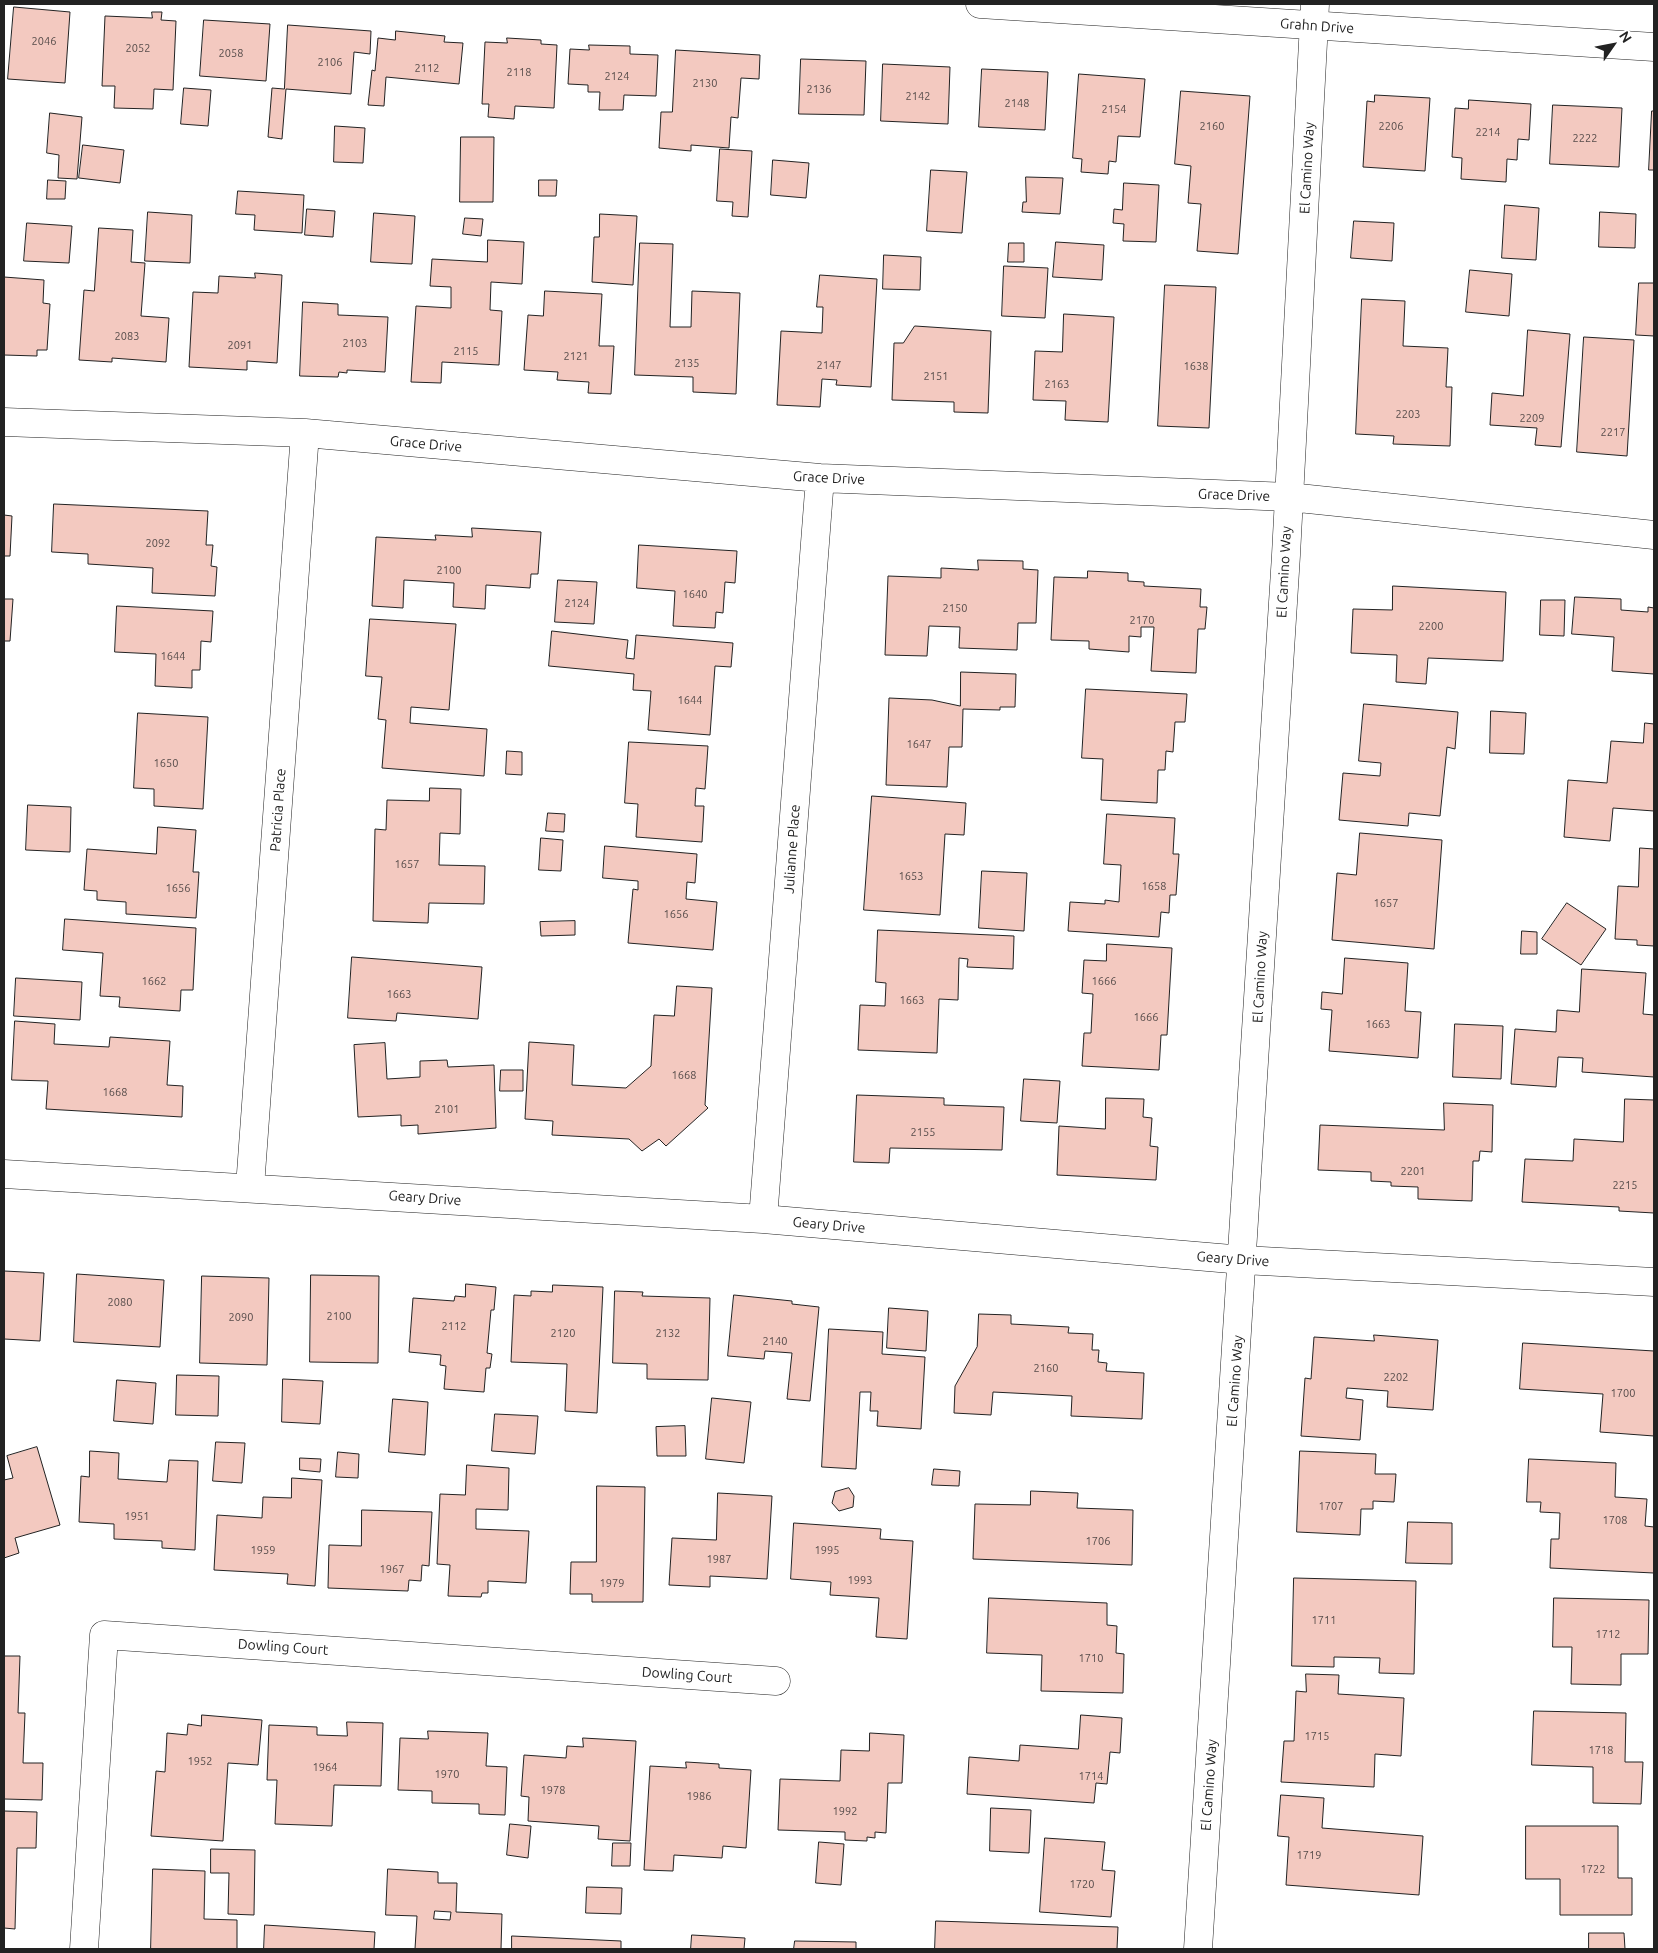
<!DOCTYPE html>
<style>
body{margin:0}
#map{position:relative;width:1658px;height:1953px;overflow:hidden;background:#fff;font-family:Ubuntu,sans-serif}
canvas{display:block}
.frame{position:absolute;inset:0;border:5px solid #222;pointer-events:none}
.north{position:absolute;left:1588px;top:20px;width:50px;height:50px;-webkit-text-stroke:4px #fff;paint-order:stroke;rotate:57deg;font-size:14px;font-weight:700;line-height:20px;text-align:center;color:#222}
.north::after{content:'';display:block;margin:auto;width:18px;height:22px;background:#222;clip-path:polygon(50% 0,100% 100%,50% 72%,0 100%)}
</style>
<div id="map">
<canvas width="1658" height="1953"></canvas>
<div class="frame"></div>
<div class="north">N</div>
</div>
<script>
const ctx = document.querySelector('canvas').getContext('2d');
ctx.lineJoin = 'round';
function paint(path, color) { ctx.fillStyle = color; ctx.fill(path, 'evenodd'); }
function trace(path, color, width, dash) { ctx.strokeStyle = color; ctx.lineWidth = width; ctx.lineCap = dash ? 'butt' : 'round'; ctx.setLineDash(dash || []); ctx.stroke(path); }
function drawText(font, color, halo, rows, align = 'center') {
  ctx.font = font + ' Ubuntu,sans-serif'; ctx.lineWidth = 4; ctx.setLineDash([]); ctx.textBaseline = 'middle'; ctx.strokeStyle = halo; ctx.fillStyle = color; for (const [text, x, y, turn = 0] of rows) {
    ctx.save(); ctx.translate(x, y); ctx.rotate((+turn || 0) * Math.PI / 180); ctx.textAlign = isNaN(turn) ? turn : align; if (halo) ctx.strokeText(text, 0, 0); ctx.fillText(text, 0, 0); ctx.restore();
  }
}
const building = new Path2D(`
 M14,7L70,12L65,83L8,79Z
 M152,12H162L161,20L176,21L173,90L154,89L153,109L114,108L115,86H102L105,16L152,18Z
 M204,20L270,24L266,81L200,76Z
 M288,25L371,31L370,54L354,52L351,94L286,89L282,139L268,137L272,88L284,89Z
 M396,31L445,36L444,42L463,43L459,84L386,77L384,106L368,105L372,70L375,71L378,38L395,40Z
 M507,38L541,40V44L557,45L554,108L515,106L514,119L488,117L489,104H482L485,42L507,43Z
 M589,45L630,46V54L658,55L656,96L624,95L623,110H599L600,92H588V85L568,84L570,49L589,50Z
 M676,50L760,55L759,79L741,78L738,118L731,117L729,148L691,145V151L659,148L661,112H672Z
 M801,59L866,61L864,115L799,114Z
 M883,64L950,67L948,124L881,121Z
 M982,69L1048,72L1045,130L979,127Z
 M1079,74L1145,79L1140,137L1118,136L1116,162L1109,161L1108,174L1081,172L1082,159L1073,158Z
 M184,88L211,90L208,126L181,124Z
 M1181,91L1250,96L1238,254L1197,251L1201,204L1188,203L1191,166L1175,164Z
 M1375,95L1430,98L1425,171L1363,167L1367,101L1374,102Z
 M1469,100L1531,104L1529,140L1518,139L1517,160L1507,159L1506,182L1461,179L1462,158L1452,157L1455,108L1468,109Z
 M1553,105L1622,108L1619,167L1550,164Z
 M1652,111H1654V170H1649Z
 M50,113L82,117L77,179L58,178L59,155L47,153Z
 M335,126L365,128L363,163L334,162Z
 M461,137H494L493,202H460Z
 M83,145L124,150L120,183L79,178Z
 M720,149L752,151L748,217L732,216L733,202L717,201Z
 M773,160L809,163L806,198L771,195Z
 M931,170L967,172L962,233L927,231Z
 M1026,177L1063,178L1060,214L1022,212L1023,202H1026Z
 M48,180L66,181L65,199H47Z
 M539,180H557L556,196H539Z
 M1124,183L1159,185L1156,242L1123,241L1124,224L1113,223L1114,209L1122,210Z
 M238,191L304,195L302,233L254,230L255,215L236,214Z
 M1505,205L1539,208L1536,260L1502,258Z
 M307,209L335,211L333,237L305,235Z
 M148,212L192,215L190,263L145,261Z
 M1600,212L1636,214L1635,248L1599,247Z
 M374,213L415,216L412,264L371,262Z
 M600,214L637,216L633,285L592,282L594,237H599Z
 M465,218L483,219L481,236L463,234Z
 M1354,221L1394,223L1392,261L1351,258Z
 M27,223L72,226L69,263L24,261Z
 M99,228L133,230L131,262L145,263L141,316L169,318L166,362L112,358V362L79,360L84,290L94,291Z
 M488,240L524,242L522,284L491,282L490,310L502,311L499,365L442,362L441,383L411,382L416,306L451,308V287L430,286L432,259L487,262Z
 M1056,242L1104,245L1102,280L1053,277Z
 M640,243L673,244L670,327H691L692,291L740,293L736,394L693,392V377L635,375Z
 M1009,243H1024V262H1008Z
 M884,255L921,257L920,290L883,289Z
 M1004,266L1048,268L1045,318L1002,316Z
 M1470,270L1512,274L1509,316L1466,312Z
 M255,273L282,275L277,363L247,361V370L189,367L193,292L218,293L219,276L255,278Z
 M820,275L877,279L871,387L836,385L837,380L822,379L820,407L777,405L781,331L822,333L823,307H817Z
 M4,277L44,280L43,303L50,304L47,350H37V356L4,355Z
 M1639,283H1654V336L1636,335Z
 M1165,285L1216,287L1209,428L1158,426Z
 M545,291L602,294L599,346H614L611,394L588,393L589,382L557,380L558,372L524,370L528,315L543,316Z
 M1362,299L1405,301L1403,346L1448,348L1446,387H1452L1450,446L1393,444L1394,436L1356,434Z
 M303,302L338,304V315L388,317L385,372L347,370V373L339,372L338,377L300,376Z
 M1064,314L1114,317L1108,422L1065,420L1066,401L1033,400L1035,351L1062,352Z
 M915,326L991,331L988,413L954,412V402L892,400L894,343H903Z
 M1528,330L1570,334L1561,447L1535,445L1537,428L1490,425L1492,393L1523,396Z
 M1584,337L1634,340L1627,456L1577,452Z
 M54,504L208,511L206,545H213L211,566L217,567L215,596L152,593L153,568L88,564V554L52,552Z
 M4,515L12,516L10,556H4Z
 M472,528L541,532L538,574H531L530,588L486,585L485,609L453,607L454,583L404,580L403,608L372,606L376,537L436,540L435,535L472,537Z
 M639,545L737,551L735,583L725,582L723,613L716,612L715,628L673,626L675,591L637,588Z
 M978,560L1023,561V569L1038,570L1036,623H1018L1017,650L959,648L960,627L929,626L927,656L885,655L888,576L941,578V568L978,570Z
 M1088,571L1128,573V581L1144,582V586L1201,589L1200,607H1207L1205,629H1198L1196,673L1151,671L1154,627H1141V637L1129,636V652L1089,649V641L1051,640L1054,577L1087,578Z
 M558,580L597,582L594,624L555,622Z
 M1393,586L1506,592L1503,661L1428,658L1426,684L1396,682L1397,655L1351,653L1353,609L1392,610Z
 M1575,597L1621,599V610L1648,612V607L1654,608V674L1612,671L1614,637L1572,634Z
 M4,599H13L10,641H4Z
 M1541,600H1565L1564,636L1540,635Z
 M117,606L213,611L211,642L201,641L200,670H192V688L155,686L156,654L115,652Z
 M370,619L456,624L449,710L411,707L410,723L487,729L484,776L382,768L386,720L378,719L382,677L366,676Z
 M552,631L628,640L626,658L634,659L636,635L733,643L731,667L715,666L710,735L648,730L651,691L633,690L634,674L549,666Z
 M961,672L1016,674L1015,707H1000V710L963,709L962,747H949L947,787L886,785L889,698L932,700L960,706Z
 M1086,689L1187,694L1185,722H1175L1173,752L1166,751L1165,770H1158L1157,803L1101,800L1103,759L1082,758Z
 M1364,704L1458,712L1455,749L1447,747L1440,816L1409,813L1408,826L1339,820L1343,773L1380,776L1381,763L1359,761Z
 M1491,711L1526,713L1524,754L1490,753Z
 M138,713L208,717L203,809L154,806V789L134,788Z
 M1645,723L1654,724V811L1613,808L1610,841L1564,837L1568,780L1607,783L1611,741L1643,743Z
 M629,742L708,746L705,789L696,788L695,806H704L702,842L636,837L638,804L625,803Z
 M507,751L522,752V775L506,774Z
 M430,788L461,789L460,834L440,833L439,865L485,866L484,904L429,903L428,923L373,921L375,829L386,830L387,800L429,801Z
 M872,796L966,803L964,835L945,834L940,915L864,910Z
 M28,805L71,807L70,852L26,850Z
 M548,813L565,814L564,832L546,831Z
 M1107,814L1175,818L1173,854H1179L1176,895H1170L1169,913L1161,912L1159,937L1068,931L1070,902L1105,904V900L1119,902L1121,865L1104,864Z
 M158,827L196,830L193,872H199L196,918L126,914V902L97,900V891L84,890L87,849L156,854Z
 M1360,833L1442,840L1434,949L1332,940L1337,873L1356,875Z
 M541,838L563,840L561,871L539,870Z
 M605,846L697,854L695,883L687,882L686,899L717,902L713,950L628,943L633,889L638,890V881L603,878Z
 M1640,848L1654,849V946L1637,945V940L1615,939L1618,886L1638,887Z
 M982,871L1027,873L1024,931L979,928Z
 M1567,903L1606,929L1581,965L1542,939Z
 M65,919L196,928L193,990H181L180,1011L119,1007L120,997L100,996L103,953L63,950Z
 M575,921V935L541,936L540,922Z
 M878,930L1014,936L1013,969L967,967L968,959L959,958L958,1000L939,999L937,1053L858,1050L860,1005L885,1006L886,983L876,982Z
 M1522,931L1537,932V954H1521Z
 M1107,944L1172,948L1167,1035H1161L1159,1070L1082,1066L1084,1033H1091L1093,994L1082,993L1084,960L1106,961Z
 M352,957L482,967L478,1019L397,1013L396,1021L348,1018Z
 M1345,958L1408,963L1405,1011L1421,1012L1418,1058L1329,1051L1332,1010L1321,1009L1322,992L1342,994Z
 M1582,969L1646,973L1643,1014L1654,1015V1077L1582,1072L1583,1058L1558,1057L1556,1087L1511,1084L1515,1029L1556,1032L1557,1010L1579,1012Z
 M16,978L82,982L80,1020L14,1016Z
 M677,986L712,988L705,1105L708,1108L666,1146L659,1139L642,1151L629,1139L552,1135L553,1121L525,1119L529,1042L574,1045L572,1085L626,1088L651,1066L654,1015L674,1016Z
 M15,1021L55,1024L54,1044L109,1047L110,1037L170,1041L167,1085L183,1086L182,1117L46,1109L48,1081L12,1080Z
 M1455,1024L1503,1026L1501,1079L1453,1077Z
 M385,1043L387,1079L420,1077V1061L447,1060L448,1067L494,1065L496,1128L418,1134V1125L401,1126V1115L358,1117L354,1045Z
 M501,1070H523V1091H500Z
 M1024,1079L1060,1081L1057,1123L1021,1121Z
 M857,1095L944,1098V1105L1004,1107L1002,1150L890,1148L889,1163L854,1162Z
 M1106,1098L1144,1099L1143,1117L1152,1118L1150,1146L1158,1147L1156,1180L1057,1175L1059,1126L1105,1129Z
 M1625,1099L1654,1100V1213L1619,1211V1207L1522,1202L1525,1159L1573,1161L1574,1139L1623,1142Z
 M1444,1103L1493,1105L1492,1152L1480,1151L1479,1161H1473L1472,1201L1418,1199V1187L1391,1186V1182L1371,1181V1172L1318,1170L1320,1125L1444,1130Z
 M4,1271L44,1273L40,1341L4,1339Z
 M77,1274L164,1280L160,1347L74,1342Z
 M311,1275L379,1276L378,1363L310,1362Z
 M202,1276L269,1278L267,1365L200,1363Z
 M466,1284L496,1287L494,1310H491L487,1353L492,1354L490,1368H486L484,1392L444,1389L446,1366L440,1365L441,1355L409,1352L413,1298L454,1301L455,1296L465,1297Z
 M553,1285L603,1287L597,1413L565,1411L567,1364L511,1362L514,1295L531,1296V1291L552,1292Z
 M615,1291L643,1292L642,1296L710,1298L708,1380L647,1379V1364L613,1363Z
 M734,1295L792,1301V1304L819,1307L810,1401L787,1399L792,1353L765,1351L764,1359L728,1356Z
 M889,1308L928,1311L926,1351L887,1348Z
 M979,1314L1011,1315V1324L1069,1327L1068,1333L1093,1334L1092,1350H1099L1098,1362L1107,1363L1106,1371L1144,1373L1142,1419L1071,1416L1072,1396L993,1392L991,1415L954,1413L955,1386L977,1347Z
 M829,1329L883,1332L882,1354L925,1357L921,1429L877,1426L878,1411H870L871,1392H860L856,1469L822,1467Z
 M1374,1335L1438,1340L1433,1410L1387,1407L1388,1391L1347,1388L1346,1398L1363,1400L1360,1440L1301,1436L1305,1378L1311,1379L1314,1337L1374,1341Z
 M1523,1343L1654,1351V1436L1600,1432L1603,1394L1520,1389Z
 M177,1375L219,1376L218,1416L176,1415Z
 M283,1379L323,1381L320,1424L282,1422Z
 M117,1380L156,1383L153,1424L114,1421Z
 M712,1398L751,1402L744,1463L706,1459Z
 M393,1399L428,1402L425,1455L389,1452Z
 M495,1414L538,1416L535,1454L492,1451Z
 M685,1426L686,1456H657L656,1427Z
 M216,1442L245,1443L242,1483L213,1481Z
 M37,1447L60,1525L15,1538L19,1553L4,1558V1480L13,1478L7,1456Z
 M90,1451L119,1453L118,1479L167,1482L169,1460L198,1461L195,1550L162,1548V1541L114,1539V1524L79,1522L81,1476L89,1477Z
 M1300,1451L1376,1454L1375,1474H1396L1394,1502L1373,1501V1509H1361L1360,1535L1297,1532Z
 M338,1452L359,1454L358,1478L336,1477Z
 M300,1458L321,1459L320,1472L300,1470Z
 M1529,1459L1616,1463L1615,1497L1647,1499L1645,1526L1654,1527V1573L1550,1568L1551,1539H1559L1560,1513L1540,1512L1541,1502H1527Z
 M467,1465L509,1468L508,1510L476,1509V1529L529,1531L526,1583L488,1581V1593H482L481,1597L448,1596L450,1565L437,1564L440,1494L465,1495Z
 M934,1469L960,1471L959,1486L932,1485Z
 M292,1478L322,1480L315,1586L287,1584L288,1574L214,1570L217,1515L262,1518L263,1497L291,1498Z
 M597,1486L645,1487L643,1602H592V1594H570L571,1562H596Z
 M849,1488L854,1496L853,1507L839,1511L832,1503L835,1492Z
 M1031,1491L1078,1493L1077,1508L1133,1510L1132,1565L973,1559L975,1504L1030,1505Z
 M718,1493L772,1496L767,1579L710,1576V1587L669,1585L672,1538L716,1540Z
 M362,1510L432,1512L429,1566L422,1565L421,1581L409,1580L408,1591L328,1588L329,1545L361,1546Z
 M1408,1522L1452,1523V1564L1406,1563Z
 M794,1523L881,1529L880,1539L913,1541L907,1639L876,1637L879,1598L830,1595L831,1582L791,1579Z
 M1294,1578L1416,1581L1414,1674L1379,1673L1380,1658L1334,1657V1667L1292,1666Z
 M989,1598L1107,1603V1625L1117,1626L1116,1653L1124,1654L1123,1693L1041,1691L1042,1655L987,1653Z
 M1554,1598L1649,1600L1648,1654H1621V1685L1571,1684L1572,1647H1553Z
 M4,1656H20L18,1713H25L23,1763H43L42,1800L4,1799Z
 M1306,1674L1339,1675L1338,1694L1404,1698L1401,1756L1375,1754L1374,1787L1281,1782L1284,1741H1294L1296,1691L1306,1692Z
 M1534,1711L1626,1713L1625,1762H1643L1641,1804L1593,1803V1767L1532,1765Z
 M202,1715L262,1720L258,1765L228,1763L223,1841L151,1836L156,1771L165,1772L167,1733L187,1735L188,1724L201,1726Z
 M1081,1715L1122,1718L1120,1753L1110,1752L1107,1784L1096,1783L1094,1803L967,1794L969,1757L1019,1761L1020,1745L1078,1749Z
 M347,1722L383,1723L381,1786L334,1785L332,1826L275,1824L277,1780H267L269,1725L317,1727V1735L347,1736Z
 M428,1731L488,1733L486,1766L507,1767L505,1815L479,1814V1804L432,1803V1791L398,1790L400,1738L428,1739Z
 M870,1733L904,1735L902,1783H888L886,1833L875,1832V1838L867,1837V1841L845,1840V1832L778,1830L780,1779L840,1781L841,1750L869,1751Z
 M583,1738L636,1741L630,1841L598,1839L599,1826L528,1821L529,1797L521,1796L524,1755L566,1758L567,1746L583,1747Z
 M686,1762L719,1764V1768L751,1770L746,1848L723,1846L722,1858L674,1855L673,1871L644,1870L650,1766L686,1768Z
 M1281,1795L1324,1798L1322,1828L1423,1836L1419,1895L1286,1885L1289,1837L1278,1836Z
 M991,1808L1031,1810L1029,1853L990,1851Z
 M4,1811L37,1812L36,1848H17L15,1929L4,1928Z
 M510,1824L531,1826L528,1858L507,1855Z
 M1526,1826H1618V1878H1632V1915H1560V1879H1526Z
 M1045,1838L1105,1842L1102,1870L1115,1871L1111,1917L1040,1912Z
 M819,1842L844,1844L841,1885L816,1883Z
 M613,1843H631L630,1866H612Z
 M211,1849L255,1850L254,1915L228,1914L229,1873H211Z
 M153,1869L205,1871L204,1919L237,1920V1949H151Z
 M388,1869L438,1872V1883H457L456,1912L502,1914L501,1949H415L417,1916L386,1915ZM435,1911L451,1912L450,1920L434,1919Z
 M587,1887L622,1888L621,1914L586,1913Z
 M936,1921L1118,1927L1117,1949H935Z
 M265,1925L375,1932L374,1949H264Z
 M1589,1933H1624L1625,1949H1589Z
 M692,1935L745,1938L744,1949H691Z
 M512,1936L621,1941V1949H512Z
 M795,1941L856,1942V1949H794Z`);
paint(building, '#f3c9c0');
trace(building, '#222', 1);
const minor = new Path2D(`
 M980,4L1654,47
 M4,422L305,433L820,478L1289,497L1654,535
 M4,1174L763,1219L1243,1260L1654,1282
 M250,1187L305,433
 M763,1219L820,478
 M84,1949L104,1635L776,1681
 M1198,1949L1286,555L1315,4`);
trace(minor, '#222', 29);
trace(minor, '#fff', 28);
drawText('11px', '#564c4a', null, [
 ["2046",44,41],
 ["2052",138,48],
 ["2058",231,53],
 ["2106",330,62],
 ["2112",427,68],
 ["2118",519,72],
 ["2124",617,76],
 ["2130",705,83],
 ["2136",819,89],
 ["2142",918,96],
 ["2148",1017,103],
 ["2154",1114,109],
 ["2160",1212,126],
 ["2206",1391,126],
 ["2214",1488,132],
 ["2222",1585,138],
 ["2083",127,336],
 ["2103",355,343],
 ["2091",240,345],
 ["2115",466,351],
 ["2121",576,356],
 ["2135",687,363],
 ["2147",829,365],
 ["1638",1196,366],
 ["2151",936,376],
 ["2163",1057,384],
 ["2203",1408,414],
 ["2209",1532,418],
 ["2217",1613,432],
 ["2092",158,543],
 ["2100",449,570],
 ["1640",695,594],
 ["2124",577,603],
 ["2150",955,608],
 ["2170",1142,620],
 ["2200",1431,626],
 ["1644",173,656],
 ["1644",690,700],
 ["1647",919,744],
 ["1650",166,763],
 ["1657",407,864],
 ["1653",911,876],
 ["1658",1154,886],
 ["1656",178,888],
 ["1657",1386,903],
 ["1656",676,914],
 ["1662",154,981],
 ["1666",1104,981],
 ["1663",399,994],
 ["1663",912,1000],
 ["1666",1146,1017],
 ["1663",1378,1024],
 ["1668",684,1075],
 ["1668",115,1092],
 ["2101",447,1109],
 ["2155",923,1132],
 ["2201",1413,1171],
 ["2215",1625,1185],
 ["2080",120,1302],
 ["2100",339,1316],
 ["2090",241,1317],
 ["2112",454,1326],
 ["2120",563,1333],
 ["2132",668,1333],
 ["2140",775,1341],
 ["2160",1046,1368],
 ["2202",1396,1377],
 ["1700",1623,1393],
 ["1707",1331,1506],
 ["1951",137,1516],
 ["1708",1615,1520],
 ["1706",1098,1541],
 ["1959",263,1550],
 ["1995",827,1550],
 ["1987",719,1559],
 ["1967",392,1569],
 ["1993",860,1580],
 ["1979",612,1583],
 ["1711",1324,1620],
 ["1712",1608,1634],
 ["1710",1091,1658],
 ["1715",1317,1736],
 ["1718",1601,1750],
 ["1952",200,1761],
 ["1964",325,1767],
 ["1970",447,1774],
 ["1714",1091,1776],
 ["1978",553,1790],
 ["1986",699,1796],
 ["1992",845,1811],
 ["1719",1309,1855],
 ["1722",1593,1869],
 ["1720",1082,1884]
]);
drawText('14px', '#222', '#fff', [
 ["Grahn Drive",1317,26,4],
 ["El Camino Way",1307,168,-87],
 ["Grace Drive",426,444,5],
 ["Grace Drive",829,478,3],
 ["Grace Drive",1234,495,2],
 ["El Camino Way",1284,572,-87],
 ["Patricia Place",278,810,-86],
 ["Julianne Place",792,849,-86],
 ["El Camino Way",1260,977,-87],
 ["Geary Drive",425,1198,4],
 ["Geary Drive",829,1225,5],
 ["Geary Drive",1233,1259,4],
 ["El Camino Way",1235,1381,-86],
 ["Dowling Court",283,1647,4],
 ["Dowling Court",687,1675,4],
 ["El Camino Way",1209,1785,-86]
]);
</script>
